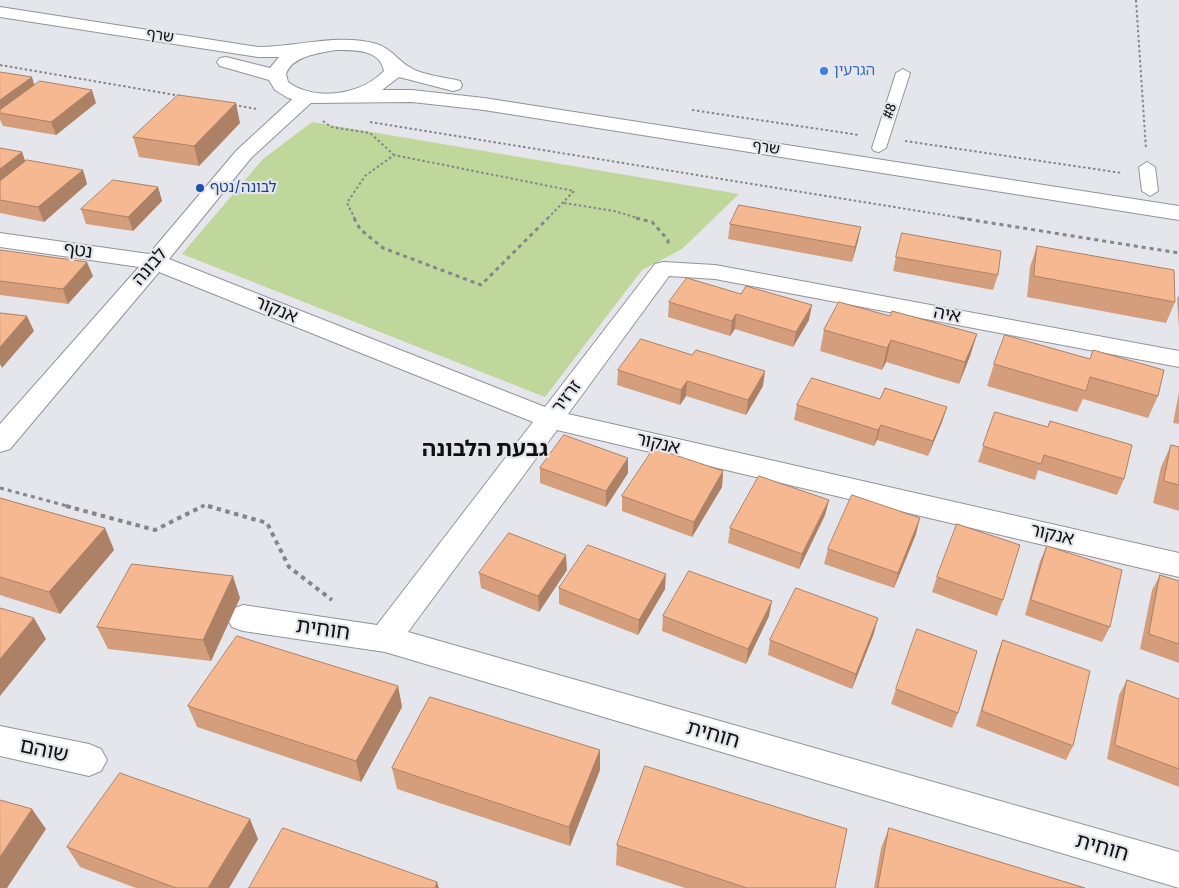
<!DOCTYPE html>
<meta charset="utf-8">
<style>
body{margin:0}
canvas{display:block;background:#e5e6eb}
</style>
<canvas width="1179" height="888"></canvas>
<script>
const ctx = document.querySelector('canvas').getContext('2d');
ctx.lineJoin = 'round';
function paint(path, color) { ctx.fillStyle = color; ctx.fill(path, 'evenodd'); }
function trace(path, color, width, dash) { ctx.strokeStyle = color; ctx.lineWidth = width; ctx.lineCap = dash ? 'butt' : 'round'; ctx.setLineDash(dash || []); ctx.stroke(path); }
function drawText(font, color, halo, rows, align = 'center') {
  ctx.font = font + ' "Fira Sans Condensed","Noto Sans Hebrew",sans-serif'; ctx.lineWidth = 4.5; ctx.setLineDash([]); ctx.textBaseline = 'middle'; ctx.strokeStyle = halo; ctx.fillStyle = color; for (const [text, x, y, turn = 0] of rows) {
    ctx.save(); ctx.translate(x, y); ctx.rotate((+turn || 0) * Math.PI / 180); ctx.textAlign = isNaN(turn) ? turn : align; if (halo) ctx.strokeText(text, 0, 0); ctx.fillText(text, 0, 0); ctx.restore();
  }
}
paint(new Path2D(`
 M312,122L739,194L682,249L642,270L545,397L182,254L263,159Z`), '#bfd79b');
const lane = new Path2D(`
 M903,69L910,73L886,148L879,152L874,151L872,148L896,73Z
 M1147,162L1155,167L1158,191L1150,196L1142,191L1139,167Z`);
const street = new Path2D(`
 M306,91L313,93L315,97L313,101L251,158L169,259L545,407L655,264L663,262L715,265L1179,351V367L715,279L669,276L568,414L1179,553V577L557,430L408,632L1179,852V888L385,652L243,631L232,627L227,618L232,609L243,605L377,625L533,422L159,272L10,449L0,452V424L139,267L0,247V233L149,254L237,150L299,93Z
 M0,726L89,744L101,749L107,760L101,771L89,776L0,756Z`);
const secondary = new Path2D(`
 M0,7L258,47C297,47 338,33 377,44C392,49 398,61 411,68C425,76 445,77 460,81L462,85L460,89L453,91L399,77L382,90H412L484,98L1179,206V220L484,110L412,102L309,103L288,98L275,90L269,80L220,66L217,62L220,58L226,57L270,68L279,57H258L0,17ZM336,50C354,50 380,49 384,71C361,95 315,102 288,82L286,74C292,56 319,53 336,50Z`);
trace(lane, '#929398', 2);
trace(street, '#929398', 2);
trace(secondary, '#929398', 2);
trace(new Path2D(`
 M1136,0L1146,149
 M0,65L181,96
 M234,105L257,109
 M692,110L859,135
 M323,121L331,127L370,133L394,155
 M370,122L968,219
 M905,141L1122,173
 M564,203L614,211L641,219
 M355,219L347,203L365,176L394,155L574,191L547,219`), '#85868a', 2, [2.5, 2.5]);
trace(new Path2D(`
 M354,218L360,229L383,248L481,285L548,218
 M636,218L652,222L668,240V246
 M960,218L1179,253
 M0,488L71,507
 M201,507L205,505L213,507`), '#85868a', 3, [4, 4]);
trace(new Path2D(`
 M66,506L155,530L203,506
 M208,506L267,523L289,567L332,600`), '#85868a', 4, [4.5, 4.5]);
paint(lane, '#fff');
paint(street, '#fff');
paint(secondary, '#fff');
paint(new Path2D(`
 M0,72L35,85L96,103L56,135L3,126L0,120Z
 M240,123L199,166L139,157L133,137Z
 M0,148L22,152L25,162L83,170L87,184L44,222L0,213Z
 M158,187L162,201L133,231L86,224L81,209Z
 M730,224L858,241L852,262L728,239Z
 M1037,246L1175,302L1166,323L1027,297L1030,267Z
 M0,250L93,276L68,304L0,295Z
 M896,257L998,275L993,290L893,271Z
 M1179,295V329L1177,299Z
 M669,302L809,320L793,347L735,329L730,336L668,317Z
 M890,316L977,334L970,356L959,384L886,362L882,370L820,351L824,330Z
 M1093,350L1158,396L1148,418L1083,399L1077,412L987,386L994,364L1090,359Z
 M618,370L763,386L746,415L686,396L680,405L617,385Z
 M1179,392V424L1173,423Z
 M880,399L947,407L942,422L928,456L877,440L874,446L794,420L797,405Z
 M995,412L1124,479L1117,495L1038,470L1035,480L978,462Z
 M1171,445L1179,447V511L1153,503L1161,467Z
 M628,458V473L606,507L540,483V468Z
 M723,471L722,487L692,537L622,511V496Z
 M0,498L105,528L114,550L60,614L0,595Z
 M829,500L825,515L799,569L728,543L730,528Z
 M916,534L894,588L824,564L828,549Z
 M1047,546L1110,627L1102,642L1025,615L1040,561Z
 M567,570L539,612L481,588L479,573Z
 M1160,575L1179,581V663L1140,649L1152,590Z
 M937,577L1003,600L997,616L932,592Z
 M559,588L665,589L638,635L559,604Z
 M240,598L211,661L108,649L97,627Z
 M663,616H769L746,664L662,631Z
 M874,633L852,689L768,655L770,640Z
 M1003,640L1073,746L1066,760L976,726L997,655Z
 M1127,680L1179,699V787L1107,759L1119,695Z
 M398,686L402,707L361,782L197,727L188,706Z
 M896,689L958,713L952,728L891,704Z
 M600,750V770L570,846L397,789L392,768Z
 M889,828L1085,888H874L881,848Z
 M258,839L229,888H136L80,867L67,847Z
 M617,845L835,888H685L616,865Z`), '#d49e7c');
paint(new Path2D(`
 M32,77L36,91L0,113V100Z
 M92,90L96,103L56,135L51,122Z
 M236,103L240,123L199,166L194,146Z
 M22,152L27,166L0,187V169Z
 M83,170L87,184L44,222L38,207Z
 M158,187L162,201L133,231L128,217Z
 M861,227L858,241L852,262L855,247Z
 M87,262L93,276L68,304L63,289Z
 M812,305L809,320L793,347L796,332Z
 M736,314L735,329L730,336L732,321Z
 M27,316L34,331L2,368L0,364V347Z
 M977,334L970,356L959,384L965,362Z
 M891,340L886,362L882,370L887,348Z
 M765,371L763,386L746,415L748,400Z
 M687,381L686,396L680,405L681,390Z
 M947,407L942,422L928,456L933,441Z
 M881,425L877,440L874,446L878,430Z
 M628,458V473L606,507V491Z
 M723,471L722,487L692,537L694,522Z
 M829,500L825,515L799,569L802,554Z
 M920,518L916,534L894,588L898,573Z
 M105,528L114,550L60,614L49,592Z
 M566,555L567,570L539,612L538,596Z
 M666,574L665,589L638,635L639,620Z
 M233,576L240,598L211,661L203,640Z
 M772,601L769,616L746,664L748,649Z
 M34,618L46,639L0,696V659Z
 M878,618L874,633L852,689L856,674Z
 M398,686L402,707L361,782L356,761Z
 M600,750V770L570,846L569,827Z
 M32,809L46,829L7,888H0V857Z
 M250,819L258,839L229,888H208Z
 M437,882L439,888H435Z`), '#ac8165');
const building = new Path2D(`
 M0,72L32,77L0,100Z
 M40,81L92,90L51,122L0,113V110Z
 M178,95L236,103L194,146L133,137Z
 M0,148L22,152L0,169Z
 M27,160L83,170L38,207L0,200V181Z
 M113,180L158,187L128,217L81,209Z
 M739,205L861,227L855,247L730,224Z
 M902,233L1001,251L998,275L896,257Z
 M1037,246L1174,270L1175,302L1034,276Z
 M0,250L87,262L63,289L0,281Z
 M687,278L741,294L746,286L812,305L796,332L736,314L732,321L669,302Z
 M839,302L890,316L892,311L977,334L965,362L891,340L887,348L824,330Z
 M0,313L27,316L0,347Z
 M1005,335L1090,359L1093,350L1164,370L1158,396L1090,377L1086,391L994,364Z
 M641,339L692,355L696,350L765,371L748,400L687,381L681,390L618,370Z
 M812,378L880,399L885,388L947,407L933,441L881,425L878,430L797,405Z
 M995,412L1048,427L1050,421L1132,445L1124,479L1044,455L1041,464L983,446Z
 M564,435L628,458L606,491L540,468Z
 M1171,445L1179,447V485L1164,481Z
 M654,448L723,471L694,522L622,496Z
 M759,476L829,500L802,554L730,528Z
 M852,495L920,518L898,573L828,549Z
 M0,498L105,528L49,592L0,577Z
 M957,524L1020,545L1003,600L937,577Z
 M509,533L566,555L538,596L479,573Z
 M588,545L666,574L639,620L559,588Z
 M1047,546L1122,570L1110,627L1031,600Z
 M132,564L233,576L203,640L97,627Z
 M689,571L772,601L748,649L663,616Z
 M1160,575L1179,581V644L1149,634Z
 M796,588L878,618L856,674L770,640Z
 M0,608L34,618L0,659Z
 M917,629L977,651L958,713L896,689Z
 M237,636L398,686L356,761L188,706Z
 M1003,640L1090,671L1073,746L982,711Z
 M1127,680L1179,699V769L1115,745Z
 M430,697L600,750L569,827L392,768Z
 M645,766L847,829L835,888H747L617,845Z
 M120,773L250,819L208,888H176L67,847Z
 M0,800L32,809L0,857Z
 M283,828L437,882L435,888H249Z
 M889,828L1085,888H878Z`);
paint(building, '#f6b890');
trace(building, '#ac8165', 1);
for (const [x, y, r, color] of [
 [824,71,5,"#3f7fe0"],
 [200,188,5,"#1a4fb4"]
]) { const dot = new Path2D(); dot.arc(x, y, r, 0, 2 * Math.PI); ctx.fillStyle = color; ctx.fill(dot); trace(dot, '#e5e6eb', 2); }
drawText('15px', '#101012', '#e5e6eb', [
 ["שרף",160,36,9],
 ["#8",890,111,-71],
 ["שרף",766,148,9]
]);
drawText('15px', '#366cbe', '#e5e6eb', [
 ["הגרעין",834,71]
], 'left');
drawText('15px', '#164399', '#e5e6eb', [
 ["לבונה/נטף",210,188]
], 'left');
drawText('18px', '#101012', '#e5e6eb', [
 ["נטף",78,251,8],
 ["לבונה",150,267,-50],
 ["אנקור",276,310,22],
 ["איה",947,315,11],
 ["זרזיר",567,397,-53],
 ["אנקור",658,444,13],
 ["אנקור",1052,535,13]
]);
drawText('21px', '#101012', '#e5e6eb', [
 ["חוחית",323,630,8],
 ["חוחית",713,735,16],
 ["שוהם",44,751,12],
 ["חוחית",1102,848,16]
]);
drawText('bold 22px', '#101012', '#e5e6eb', [
 ["גבעת הלבונה",485,450]
]);
</script>
